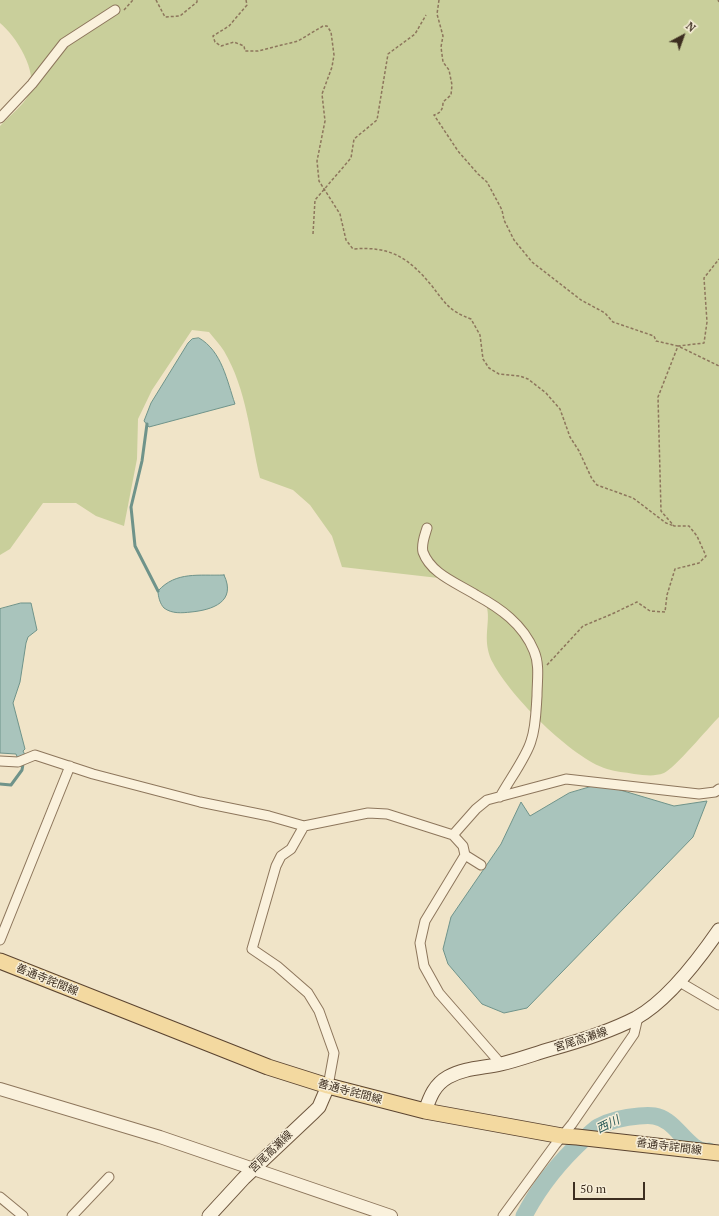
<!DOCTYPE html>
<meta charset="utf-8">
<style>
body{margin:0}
#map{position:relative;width:719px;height:1216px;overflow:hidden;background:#f0e4c8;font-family:"PT Serif",serif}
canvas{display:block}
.north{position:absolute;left:663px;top:16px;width:40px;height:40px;-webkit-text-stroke:3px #f7eed8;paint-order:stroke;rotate:41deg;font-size:11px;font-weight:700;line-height:16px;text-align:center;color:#3d2e20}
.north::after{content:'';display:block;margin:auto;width:14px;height:18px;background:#3d2e20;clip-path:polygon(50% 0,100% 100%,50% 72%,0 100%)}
.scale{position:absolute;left:573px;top:1182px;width:72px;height:18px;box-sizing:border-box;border:2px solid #3d2e20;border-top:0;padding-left:5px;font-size:12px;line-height:14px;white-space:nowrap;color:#3d2e20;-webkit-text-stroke:3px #f7eed8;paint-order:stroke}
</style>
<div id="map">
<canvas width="719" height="1216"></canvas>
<div class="north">N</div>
<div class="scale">50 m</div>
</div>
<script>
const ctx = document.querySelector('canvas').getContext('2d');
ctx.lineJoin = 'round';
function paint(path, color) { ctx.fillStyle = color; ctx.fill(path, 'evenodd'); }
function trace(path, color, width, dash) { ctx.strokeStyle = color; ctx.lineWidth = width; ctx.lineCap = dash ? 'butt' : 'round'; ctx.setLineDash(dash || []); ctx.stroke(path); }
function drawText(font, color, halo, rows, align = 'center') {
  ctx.font = font + ' "PT Serif","Noto Sans JP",serif'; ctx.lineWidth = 3; ctx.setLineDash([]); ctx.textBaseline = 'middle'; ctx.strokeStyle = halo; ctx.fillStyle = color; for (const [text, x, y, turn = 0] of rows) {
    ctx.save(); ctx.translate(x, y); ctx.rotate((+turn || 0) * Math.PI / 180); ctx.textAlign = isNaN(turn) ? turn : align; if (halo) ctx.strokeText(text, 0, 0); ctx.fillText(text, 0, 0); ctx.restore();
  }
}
paint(new Path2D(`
 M0,0H719V717C709,727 674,769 664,773C653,777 645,775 634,774C625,772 616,772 607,769C572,758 510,696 493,663C474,627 511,604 456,580L342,567L332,536L310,505L293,490L260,478C250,436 247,390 224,351C220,345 214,338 209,332L192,330L152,390L138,419L137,459L124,526L96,516L76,503H43L10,549L0,555V126C9,116 23,106 29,94C39,72 16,36 0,23Z`), '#c9cf9b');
const water = new Path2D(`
 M199,338C222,351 227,381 235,404L149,427L144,421L151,403L188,343L192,339Z
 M224,575C237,602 212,610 191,612C182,613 172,614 164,608C160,604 158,596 158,591C176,571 199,576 224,575Z
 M21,603H31L37,630L28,637L26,643L20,682L13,703L25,749L23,751L26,757L18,759L16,754L0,753V609Z
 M600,784L674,806L707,801L693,837L527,1008L504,1013L482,1004L448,964L443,949L451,917L501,844L521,802L530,816L569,793Z`);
paint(water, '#a9c4bc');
trace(water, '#6f938a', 1);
trace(new Path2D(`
 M147,424L142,461L131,507L135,546L158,591
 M0,784L11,785L22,770L23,764`), '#6f938a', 3);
trace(new Path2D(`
 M524,1216C539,1187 560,1161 584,1139C589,1135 593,1130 598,1127C611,1120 625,1117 639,1116C651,1115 658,1115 668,1122C680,1130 693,1154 709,1151`), '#a9c4bc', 17);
const minor = new Path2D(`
 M0,118L32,84L64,43L115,10
 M427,528C425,535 421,544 423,552C431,574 457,583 476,595C500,608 523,624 534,651C540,665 537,681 537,696C536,710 536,727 531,741C527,756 508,782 500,797
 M0,761L18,762L35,755L93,774L200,802L269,816L304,826L368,813L387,814L453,835L463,846L465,855L425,921L420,943L424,966L439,993L501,1064
 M304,826L291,849L281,856L276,866L252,949L277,966L308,993L319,1011L334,1053L328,1086
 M453,835L476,809L487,800L566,779L699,794L715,792L719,789
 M465,855L481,865
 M0,940L70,766
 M678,981L719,1005
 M0,1197L23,1216
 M72,1216L109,1177
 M503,1216L555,1145L572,1124L634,1034L638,1017`);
const tertiary = new Path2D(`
 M0,1089L160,1137L391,1216`);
const secondary = new Path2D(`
 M425,1111C430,1097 434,1085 448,1077C464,1068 483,1068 501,1064C518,1060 534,1054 551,1049C580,1041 609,1032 636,1018C667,1001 699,959 719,930
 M209,1216L244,1178L314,1112L319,1107L328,1086`);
const primary = new Path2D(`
 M0,961L268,1067L328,1086L425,1111L562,1136L577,1137L719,1153`);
trace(minor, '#8d765c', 11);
trace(tertiary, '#8d765c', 14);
trace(secondary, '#6f573f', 15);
trace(primary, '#5b4430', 17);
trace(new Path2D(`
 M156,0L165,17L180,16L197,2V0
 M246,0L247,5L229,26L213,36L215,42L221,46L234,42L244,46L245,51H258L298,41L323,26H327L331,32L334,55L332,67L322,94L325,121L317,161L319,181L340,214L346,240L353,249C390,246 408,257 432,286C445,303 449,311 471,319L480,335L483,359L489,368L499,374L520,376L528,379L546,393L560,409L570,437L579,451L592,479L597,485L633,498L666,523L674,526
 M439,0L437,14L443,36L441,47L443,62L449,70L452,85L451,95L443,102C443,109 441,113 434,115L458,151L478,174L487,182L502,210L504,220L514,240L532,262L581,300L605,313L613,322L654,336L656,341L678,346L719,366
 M718,0L719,2
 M124,10L133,0
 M313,234L315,200L351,158L354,139L377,120L388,54L415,34L426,15
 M547,665L583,626L612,614L637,602L650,611L665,612L667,595L675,569L699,563L706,556L697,536L689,526H674L661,511L658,397L678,346L704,343L707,322L704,278L719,259`), '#8d765c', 1.5, [3, 2]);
trace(minor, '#faf1dc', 9);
trace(tertiary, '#faf1dc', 12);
trace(secondary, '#faf1dc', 13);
trace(primary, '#f3d9a0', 15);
drawText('11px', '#3d2e20', '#f7eed8', [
 ["善通寺詫間線",47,980,22],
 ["宮尾高瀬線",581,1040,-18],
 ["善通寺詫間線",350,1092,15],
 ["善通寺詫間線",669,1147,7],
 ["宮尾高瀬線",271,1152,-44]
]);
drawText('italic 12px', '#2f5d5a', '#f7eed8', [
 ["西川",608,1125,-26]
]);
</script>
